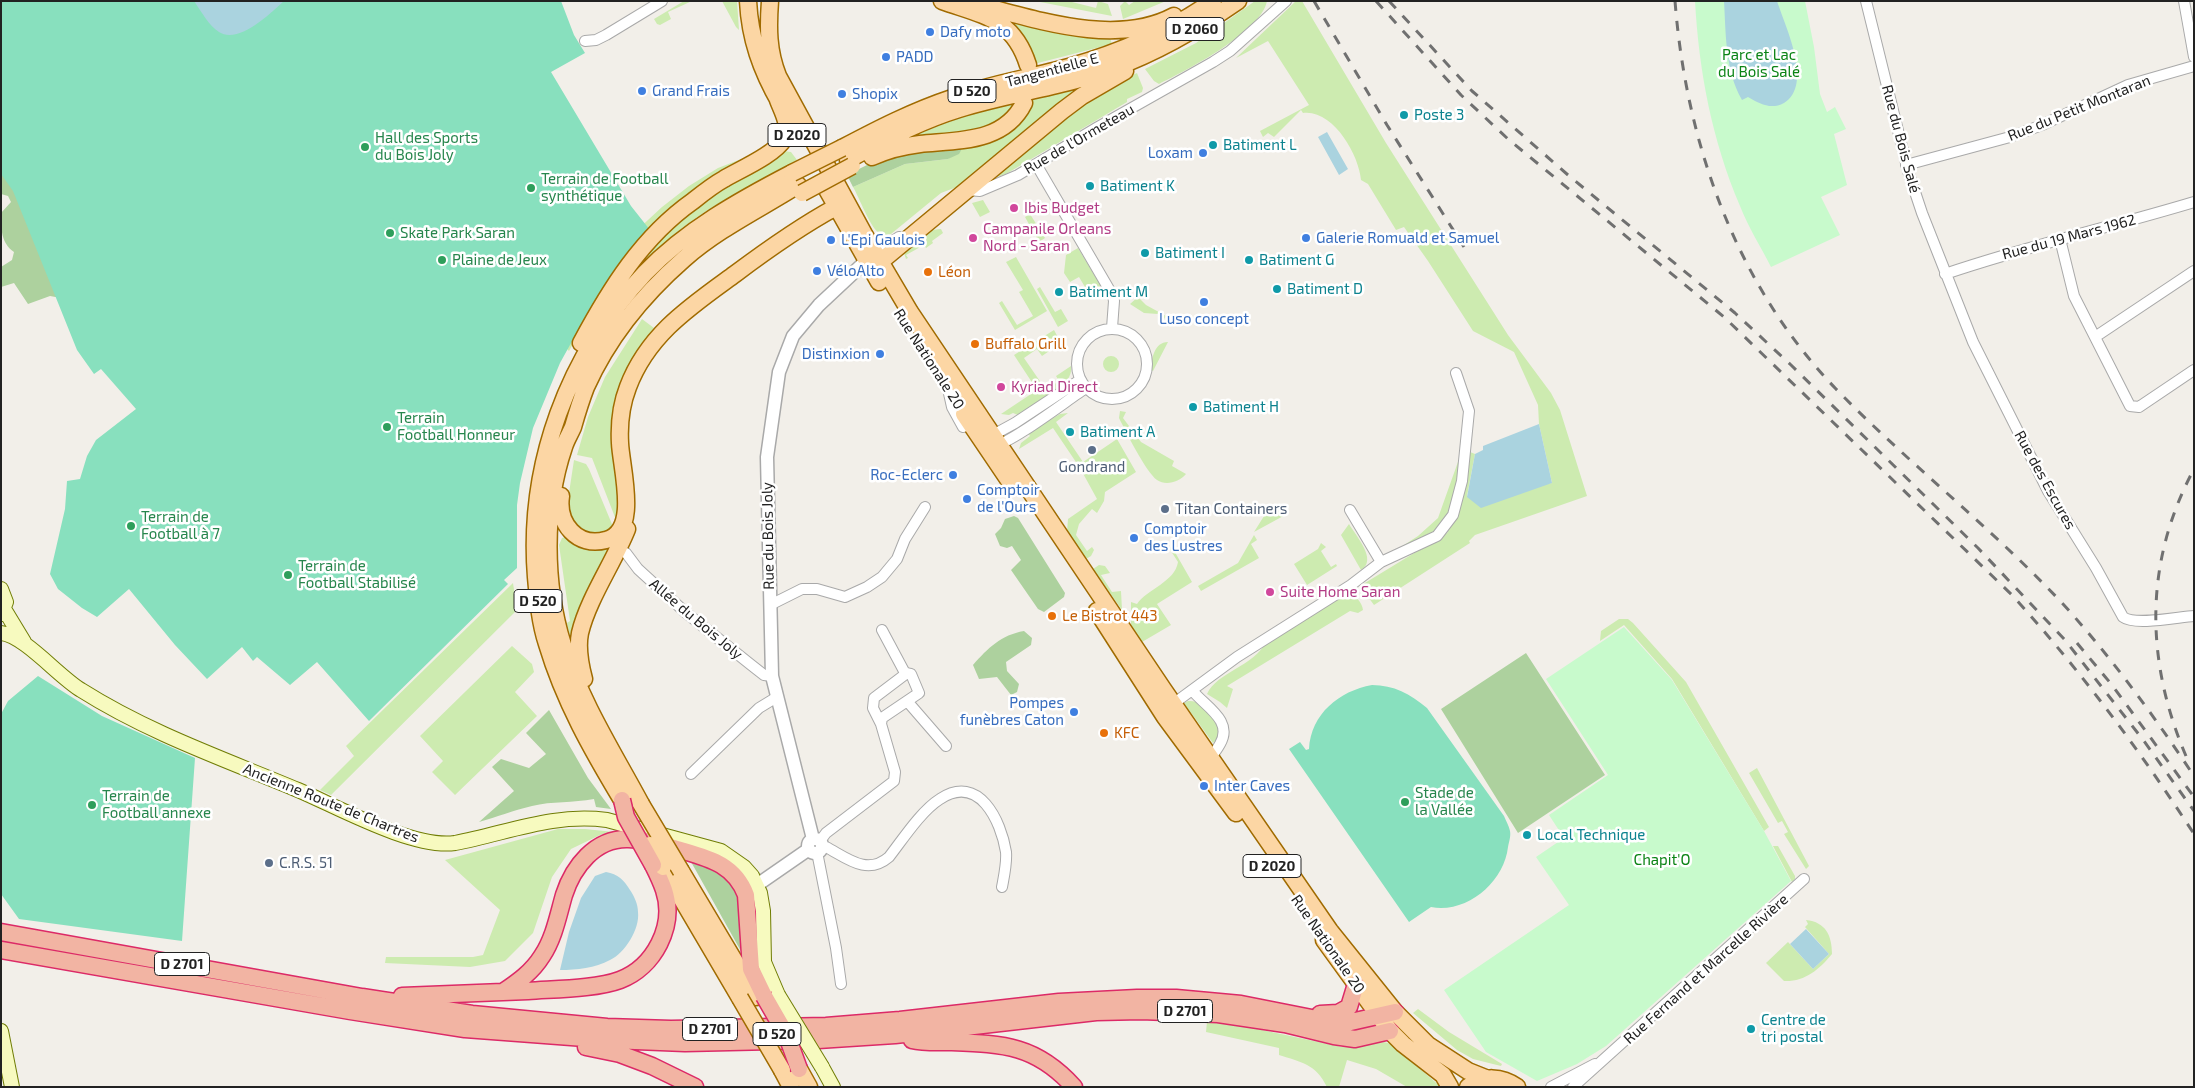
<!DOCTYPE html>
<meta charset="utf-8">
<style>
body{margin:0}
#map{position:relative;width:2195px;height:1088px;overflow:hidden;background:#f2efe9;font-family:"Exo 2",sans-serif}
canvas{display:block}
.frame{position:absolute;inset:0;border:2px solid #222;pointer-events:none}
</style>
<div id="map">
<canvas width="2195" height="1088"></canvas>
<div class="frame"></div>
</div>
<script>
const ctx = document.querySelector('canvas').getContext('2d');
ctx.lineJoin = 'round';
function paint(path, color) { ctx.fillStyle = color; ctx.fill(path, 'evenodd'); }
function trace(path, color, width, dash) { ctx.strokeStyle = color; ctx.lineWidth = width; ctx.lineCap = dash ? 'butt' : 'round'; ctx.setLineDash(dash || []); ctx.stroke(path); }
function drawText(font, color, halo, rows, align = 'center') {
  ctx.font = font + ' "Exo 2",sans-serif'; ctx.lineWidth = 5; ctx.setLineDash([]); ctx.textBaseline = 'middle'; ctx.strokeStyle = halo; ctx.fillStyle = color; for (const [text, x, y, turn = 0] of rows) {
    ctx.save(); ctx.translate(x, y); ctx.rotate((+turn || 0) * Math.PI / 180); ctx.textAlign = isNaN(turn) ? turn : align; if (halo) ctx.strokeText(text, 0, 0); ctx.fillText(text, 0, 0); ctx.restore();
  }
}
paint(new Path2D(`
 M684,1H692L668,12L671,19L660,25L657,24L654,19Z
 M722,1H737L739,30L736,27Z
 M1035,1H1068L1096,8L1098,1L1108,4L1112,16Z
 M1125,1L1129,5L1135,1H1166L1123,19L1120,6Z
 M1255,1H1267C1261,32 1187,70 1159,84L1154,81L1145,69L1196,43Z
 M1296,1H1302L1386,143L1508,335L1551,393L1560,410L1587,496L1475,535L1469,541L1470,543L1374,605L1360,586L1447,533L1458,514L1470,452L1475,454L1467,496L1552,483L1539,424L1538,405L1514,352L1473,331L1428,261L1404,227L1396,230L1368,184L1361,180C1359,155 1333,109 1303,113L1301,110L1274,137L1268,133L1263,137L1260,131L1309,105L1268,41L1236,58Z
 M1002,14L1110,38L1112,44L1034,64Z
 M1137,73L1143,88L1142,92L1127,99V102L1006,174L990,179L1053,123L1120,81Z
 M1087,85L962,185L941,193L891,234C887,235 883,236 879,233C870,227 859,197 853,187L905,164L948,159L1029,101Z
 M1017,103L997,126L891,145L961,117Z
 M784,151L791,152L797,160C758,182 717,201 682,228C661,245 642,264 624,284L627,274L698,201Z
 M744,158L745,159L600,295L569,351L565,347L634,233L662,207L689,186L718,168Z
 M983,200L990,212L980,217L972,203Z
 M1030,214L1045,238L1039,242L1025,217Z
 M941,229L943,233L932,241L933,243L926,248L924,245L906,255L908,258L906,259L904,253C916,240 923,230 941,229Z
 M1078,248L1101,286L1088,292L1079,277L1070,282L1064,273L1066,255Z
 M1016,257L1047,311L1015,330L999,303L1002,301L1017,325L1033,316L1019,292L1023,290L1006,262Z
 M1040,287L1055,312L1061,309L1068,321L1058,327L1037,289Z
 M1138,297L1146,305L1166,316L1160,325L1158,314L1144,313L1130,304Z
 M642,319L654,328C628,363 610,405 612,449C613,464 620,479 621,494C622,504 619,515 618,525L592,458L577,455L588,417L605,377Z
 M1054,330L1061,343L1042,356L1037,349L1024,358L1046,390L1059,381L1056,376L1071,366C1075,387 1033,405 1018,415L1013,413L1009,415L1001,414L1037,390L1014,355Z
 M1168,342L1153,371L1150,370C1152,359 1154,342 1168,342Z
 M1103 364a8 8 0 1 1 16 0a8 8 0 1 1-16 0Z
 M1120,411L1126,412L1123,418L1141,442L1174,461L1172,466L1186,474C1179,482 1166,486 1157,480C1146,472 1126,432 1119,418Z
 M1068,413L1056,422L1083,462L1117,439L1136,472L1105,492L1104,501L1097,513L1092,509L1079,524L1076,535L1087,551L1092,547L1094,550L1091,556L1086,559L1067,532L1068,519L1097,499L1080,468L1053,428L1019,449L1021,443L1030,436L1028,433L1060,414Z
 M1459,459C1456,484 1455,518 1432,534C1419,543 1401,549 1387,556L1418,536L1438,518Z
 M574,460L586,464L589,469L614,529L597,535L579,528L569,521V493Z
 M1271,505L1287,514L1254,532Z
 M1349,524C1356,536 1378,560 1361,570L1341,535Z
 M1254,535L1257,540L1251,544L1259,558L1201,591L1198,586L1238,563Z
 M567,537L614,548L572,644L567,623L570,621L559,545L562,538Z
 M1321,543L1326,547L1321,551L1331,567L1336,564L1337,566L1307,585L1294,564L1318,549Z
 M1172,547L1192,582L1157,604L1171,625L1142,642L1131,625V602L1137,604C1147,589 1175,582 1178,562L1169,548Z
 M1099,565L1105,566L1110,573L1101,575L1112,592L1121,591L1122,610L1093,569Z
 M513,583L517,610L331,795L320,790L354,756L346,746Z
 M1349,594C1356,596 1362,602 1363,610L1358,613L1350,611L1227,686L1233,689L1227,708L1220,702L1207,694C1217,672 1253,667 1267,641L1343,595Z
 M1619,619H1628L1633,623L1686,682L1769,827L1764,831L1672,679L1624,625L1600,641L1601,631Z
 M512,646L532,664L534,672L515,692L537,716L455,795L432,772L443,761L420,736Z
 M1188,701C1206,699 1229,731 1213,743L1184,703Z
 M1757,768L1809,866L1806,869L1784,834L1788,832L1782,821L1778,823L1749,773Z
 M558,829H585L614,832L600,835L571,849L552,877L533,933L505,961L470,967L385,963L386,957H473L483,955L500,910L445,860Z
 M1773,846H1778L1795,876V879L1792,882Z
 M1806,920C1826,922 1832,936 1832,954C1819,970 1804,982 1784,981L1766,963L1788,942L1813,969L1829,954L1805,927L1808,924Z
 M1418,1009L1449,1032L1502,1064L1501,1066L1473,1059L1457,1050L1413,1013Z
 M1207,1022L1234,1024L1342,1047L1384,1042L1391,1044L1441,1087H1407L1376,1069L1347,1060L1339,1087H1327C1316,1064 1301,1062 1279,1055V1048L1206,1032Z`), '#cdebb0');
paint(new Path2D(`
 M1,130L61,298L50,296L28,304L14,283L1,287V267L12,260L14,252C1,243 1,229 1,213L11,202L8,196L1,194Z
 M964,145L959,154L948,159L905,164L853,187L847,175L881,158Z
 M1014,516L1018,518L1065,593L1064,597L1044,612L1038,609L1011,570L1021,560L1012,546L1007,548L1000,546L995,534L1001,528L1005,519Z
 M1024,631L1032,638L1031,645L1006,662L1007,671L1019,684L1017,692L1011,695L997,677L979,679L973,665C988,648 1001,635 1024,631Z
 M1526,653L1605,775L1518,833L1441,709Z
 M549,710L588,778L611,809L596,807L594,799C573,803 552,801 532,806C514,810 497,817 479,822L514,791L492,767L501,759L529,768L546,754L526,733Z
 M690,860L716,868L732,878L743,909L742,953Z`), '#add19e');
paint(new Path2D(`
 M1695,1H1805L1814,47L1820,94L1827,112L1835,107L1846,129L1834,134L1847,185L1821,197L1840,235L1771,267C1761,247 1748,227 1740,206C1712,140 1699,72 1695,1Z
 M1624,627L1672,680L1764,831L1791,881L1606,1046L1577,1064L1537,1081L1486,1052L1444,990L1569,905L1536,857L1564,838L1549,815L1608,775L1546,679Z`), '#c8facc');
paint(new Path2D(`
 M1,1H561L574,35L585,53L551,72L631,206L650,230L618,265L586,316L560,363L533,428L520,483L517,505V568L504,580L508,584L369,721L317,662L290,685L257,657L253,661L242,647L207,679L175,645L129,589L97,617L82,608L58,589L50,574L65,509L67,481L80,479L87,456L96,440L136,409L101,369L94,374L77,350L13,191L1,174Z
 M38,676L102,716L195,758L182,941L19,919L1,894V714L8,701Z
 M1372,685C1394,685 1410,694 1427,708L1504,816C1506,821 1509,826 1510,831C1511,836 1509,842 1508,847C1504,882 1467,914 1431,907L1409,922L1289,749L1300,742L1306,750L1309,749C1311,714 1339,691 1372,685Z`), '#88e0be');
paint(new Path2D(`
 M194,1H284C271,13 238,45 219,32C209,26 201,11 194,1Z
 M1724,1H1777C1785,26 1814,85 1784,103C1771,110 1760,104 1748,97L1742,100C1725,70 1726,35 1724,1Z
 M1327,132L1348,169L1339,175L1318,137Z
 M1539,424L1552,483L1481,508L1467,497L1475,454L1483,450V446Z
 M606,872C618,874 624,880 630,890C634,896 638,904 638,912C640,929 625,953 610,960C595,968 577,970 560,970L569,932L581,898L595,876Z
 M1806,929L1829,954L1813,969L1790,944Z`), '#aad3df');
const minor = new Path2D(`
 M1866,1L1908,171L1922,213L1973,342L2048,491L2096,568L2123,617C2135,626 2178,617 2194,616
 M2184,1L2194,57
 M585,41L596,40L606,35L662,1
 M1036,164L1113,296L1114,301L1112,328
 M1906,165L2010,137L2042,125L2128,85L2194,66
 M966,190L980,191L1018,175L1098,127L1213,62L1230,51L1286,1
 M2060,239L2074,296L2130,406L2139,407L2194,370
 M872,255L899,237
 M1945,274C2027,246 2111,227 2194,202
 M1077 364a35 35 0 1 1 70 0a35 35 0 1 1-70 0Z
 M2095,337L2194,271
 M948,389L952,407L963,427
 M989,440L993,435L1015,423L1080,380
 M995,445C1009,445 1070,398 1086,388
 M1350,510L1381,562
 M626,553L638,569L685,612L750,664L764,675L772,676
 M770,605L802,589H817L845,597L867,587L882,577L897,559L905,539L925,507
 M1192,690C1204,706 1234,720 1220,744C1216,751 1213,756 1206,757
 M907,701L946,746
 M1173,704L1237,657L1351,585L1381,562L1437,536L1453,515L1462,481L1469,411L1456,373
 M881,724L873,708L874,698L907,673
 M691,774L759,708L777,697
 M820,841L826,833L894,781L895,772L881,724L882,718L919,693L911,674L905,673L882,630
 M822,846L826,847C847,858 867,876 889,857C903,839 921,811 940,799C979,773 1001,821 1006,852C1007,863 1004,876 1002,887
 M817,852L836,948L841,984
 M1551,1087L1595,1064
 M1573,1087L1804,879`);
const tertiary = new Path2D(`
 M808 846a7 7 0 1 1 14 0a7 7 0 1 1-14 0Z
 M813,839L772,676L767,457L779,372L793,336L819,305L866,261
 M757,885L809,849`);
const secondary = new Path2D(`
 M1,589L6,602L1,614
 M4,609L24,642
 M1,633C24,635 59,677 81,690C149,733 224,759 298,790C338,807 413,849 455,843C508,833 552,813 607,820L721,851L744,867L752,876L760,893L763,911L764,962L778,995
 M1,1031L12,1087
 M822,1067L833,1087`);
const primary = new Path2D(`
 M748,1C750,39 761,70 780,103
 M770,1C768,28 768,51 778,76L864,234L910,312L1163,689L1330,931L1395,1012L1428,1045L1468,1071L1488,1079
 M942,1C984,16 1013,18 1028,65
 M964,1C1027,16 1112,49 1174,16
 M842,148C878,129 913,111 952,98C990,84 1030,78 1069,67C1121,52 1169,32 1213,1
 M872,157C887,150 903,146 920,144C959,140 1004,143 1024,103
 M848,160C883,140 920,121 959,109C1010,93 1064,87 1114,68C1158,52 1199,28 1238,1
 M825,186L879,282
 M871,262H880L1062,111L1082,96L1125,71
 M581,343C610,289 642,237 693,201C703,193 713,185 724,179C741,169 774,155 784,139C792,127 782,111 778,100
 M964,414L1012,485
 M561,496C557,523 577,548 606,540C640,532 621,468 620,443C619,425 621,405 628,387C648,334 691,306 735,274C767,250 801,226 836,207
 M1097,611L1165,717L1236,813
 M584,679C580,664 577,648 580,633C588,599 614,562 627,529
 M622,800C592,750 564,701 547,644C540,623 538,600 536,577C527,465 568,355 645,273C686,230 740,200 792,173
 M641,804C613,752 581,702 563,645C544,584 543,509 564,447C566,440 570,434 573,427C577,413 581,400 586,387C608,338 644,294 684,259C718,229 760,209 798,185
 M663,867L740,998
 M681,871L756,997
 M1324,940L1390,1031L1403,1044L1443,1075L1450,1087
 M799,1069L809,1087
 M782,1070L791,1087
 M1468,1087C1483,1075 1502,1076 1517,1087`);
const trunk = new Path2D(`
 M1,932L362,997L472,1014L607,1027L671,1029L826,1026L900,1020L1059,1002L1137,998H1176L1241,1004L1342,1024L1395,1012
 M1,950L350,1011L465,1029L611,1040L685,1043L818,1040L895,1035L1096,1012L1141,1011L1218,1014L1285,1024L1334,1036L1355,1039L1390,1031
 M503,992C518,982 532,972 542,956C554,938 558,916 564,895C573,867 595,838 628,839C647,839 666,846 684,851C712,859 735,866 746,895L751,969L764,996
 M402,996C444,994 486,993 528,991C554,989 596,989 620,980C654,967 676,926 664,890C661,881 657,873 653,865
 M1320,1014L1338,1013L1349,1007L1356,984
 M912,1040C924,1043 939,1042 951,1042C1004,1044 1036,1045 1074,1087
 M586,1047L620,1054L652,1066L695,1087`);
trace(minor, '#a9a9a9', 12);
trace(tertiary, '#a9a9a9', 15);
trace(secondary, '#707d05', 16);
trace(primary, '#a06b00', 19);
trace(trunk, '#dc2a67', 19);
trace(minor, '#fff', 10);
trace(tertiary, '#fff', 12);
trace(secondary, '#f7fabf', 14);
trace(primary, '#fcd6a4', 16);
trace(trunk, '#f2b4a3', 16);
trace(new Path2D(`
 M1314,1L1387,125L1464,247
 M1376,1L1461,95L1508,139L1724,317L2012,595C2080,670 2139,749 2194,834
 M1389,1L1472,91L1568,175L1735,313L1791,365L1978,548L2065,640L2144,741L2194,811
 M1675,1C1686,143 1736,285 1836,389C1909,464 1992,528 2063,604C2112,658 2154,716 2194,776
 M2077,643L2112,685L2194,797
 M2186,756C2145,660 2144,562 2194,469`), '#707070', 3, [10, 10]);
const secondaryBridge = new Path2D(`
 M778,995L822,1067`);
const primaryBridge = new Path2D(`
 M792,173L842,148
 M802,193L852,166
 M641,804L681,871
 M650,845L663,867
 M740,998L782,1070`);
const trunkBridge = new Path2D(`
 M622,800L626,817L653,865
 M764,996L787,1036L799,1069`);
trace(secondaryBridge, '#707d05', 16, []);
trace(primaryBridge, '#a06b00', 19, []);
trace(trunkBridge, '#dc2a67', 19, []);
trace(secondaryBridge, '#f7fabf', 14);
trace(primaryBridge, '#fcd6a4', 16);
trace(trunkBridge, '#f2b4a3', 16);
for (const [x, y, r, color] of [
 [930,32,5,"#3f7fe0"],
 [886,57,5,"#3f7fe0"],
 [642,91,5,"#3f7fe0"],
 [842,94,5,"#3f7fe0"],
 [1404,115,5,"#0f9aa8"],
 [1213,145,5,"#0f9aa8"],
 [365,147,5,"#2e9e5b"],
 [1203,153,5,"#3f7fe0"],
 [1090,186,5,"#0f9aa8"],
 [531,188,5,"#2e9e5b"],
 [1014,208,5,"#d1479c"],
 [390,233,5,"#2e9e5b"],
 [973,238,5,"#d1479c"],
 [1306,238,5,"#3f7fe0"],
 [831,240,5,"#3f7fe0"],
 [1145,253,5,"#0f9aa8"],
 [442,260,5,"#2e9e5b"],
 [1249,260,5,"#0f9aa8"],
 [817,271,5,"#3f7fe0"],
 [928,272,5,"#e8710a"],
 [1277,289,5,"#0f9aa8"],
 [1059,292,5,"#0f9aa8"],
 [1204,302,5,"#3f7fe0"],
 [975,344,5,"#e8710a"],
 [880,354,5,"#3f7fe0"],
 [1001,387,5,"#d1479c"],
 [1193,407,5,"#0f9aa8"],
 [387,427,5,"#2e9e5b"],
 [1070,432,5,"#0f9aa8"],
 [1092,450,5,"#5c6f8a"],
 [953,475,5,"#3f7fe0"],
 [967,499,5,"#3f7fe0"],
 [1165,509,5,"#5c6f8a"],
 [131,526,5,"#2e9e5b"],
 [1134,538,5,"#3f7fe0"],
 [288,575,5,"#2e9e5b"],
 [1270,592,5,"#d1479c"],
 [1052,616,5,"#e8710a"],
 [1074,712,5,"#3f7fe0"],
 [1104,733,5,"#e8710a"],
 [1204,786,5,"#3f7fe0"],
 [1405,802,5,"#2e9e5b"],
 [92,805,5,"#2e9e5b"],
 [1527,835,5,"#0f9aa8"],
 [269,863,5,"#5c6f8a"],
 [1751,1029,5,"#0f9aa8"]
]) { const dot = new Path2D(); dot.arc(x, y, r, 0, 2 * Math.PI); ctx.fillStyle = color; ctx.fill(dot); trace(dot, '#fff', 2); }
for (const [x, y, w] of [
 [1195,29,58],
 [972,91,48],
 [797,135,58],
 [538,601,48],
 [1272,866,58],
 [182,964,55],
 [1185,1011,55],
 [710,1029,55],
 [777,1034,48]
]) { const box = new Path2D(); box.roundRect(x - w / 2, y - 11.5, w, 23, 4); ctx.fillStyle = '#fff'; ctx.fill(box); trace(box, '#222', 1); }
drawText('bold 14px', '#222', null, [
 ["D 2060",1195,29],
 ["D 520",972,91],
 ["D 2020",797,135],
 ["D 520",538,601],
 ["D 2020",1272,866],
 ["D 2701",182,964],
 ["D 2701",1185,1011],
 ["D 2701",710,1029],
 ["D 520",777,1034]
]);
drawText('15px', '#366cbe', '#fff', [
 ["Dafy moto",940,32],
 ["PADD",896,57],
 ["Grand Frais",652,91],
 ["Shopix",852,94],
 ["Loxam",1193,153,"right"],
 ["Galerie Romuald et Samuel",1316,238],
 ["L'Epi Gaulois",841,240],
 ["VéloAlto",827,271],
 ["Luso concept",1204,319,"center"],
 ["Distinxion",870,354,"right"],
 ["Roc-Eclerc",943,475,"right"],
 ["Comptoir",977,490],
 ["de l'Ours",977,507],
 ["Comptoir",1144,529],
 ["des Lustres",1144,546],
 ["Pompes",1064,703,"right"],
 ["funèbres Caton",1064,720,"right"],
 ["Inter Caves",1214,786]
], 'left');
drawText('15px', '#0c8416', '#fff', [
 ["Parc et Lac",1759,55],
 ["du Bois Salé",1759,72],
 ["Chapit'O",1662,860]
]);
drawText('15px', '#222', '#fff', [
 ["Tangentielle E",1052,70,-15],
 ["Rue du Petit Montaran",2079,108,-22],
 ["Rue de l'Ormeteau",1079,139,-30],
 ["Rue du Bois Salé",1901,139,75],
 ["Rue du 19 Mars 1962",2069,237,-15],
 ["Rue Nationale 20",929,359,57],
 ["Rue des Escures",2045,480,61],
 ["Rue du Bois Joly",768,536,-91],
 ["Allée du Bois Joly",696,619,40],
 ["Ancienne Route de Chartres",331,803,22],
 ["Rue Nationale 20",1328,944,55],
 ["Rue Fernand et Marcelle Rivière",1706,969,-42]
]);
drawText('15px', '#0d838f', '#fff', [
 ["Poste 3",1414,115],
 ["Batiment L",1223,145],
 ["Batiment K",1100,186],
 ["Batiment I",1155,253],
 ["Batiment G",1259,260],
 ["Batiment D",1287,289],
 ["Batiment M",1069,292],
 ["Batiment H",1203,407],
 ["Batiment A",1080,432],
 ["Local Technique",1537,835],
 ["Centre de",1761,1020],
 ["tri postal",1761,1037]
], 'left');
drawText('15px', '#27864d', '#fff', [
 ["Hall des Sports",375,138],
 ["du Bois Joly",375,155],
 ["Terrain de Football",541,179],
 ["synthétique",541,196],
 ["Skate Park Saran",400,233],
 ["Plaine de Jeux",452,260],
 ["Terrain",397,418],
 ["Football Honneur",397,435],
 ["Terrain de",141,517],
 ["Football à 7",141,534],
 ["Terrain de",298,566],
 ["Football Stabilisé",298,583],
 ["Stade de",1415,793],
 ["la Vallée",1415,810],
 ["Terrain de",102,796],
 ["Football annexe",102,813]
], 'left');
drawText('15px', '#b23c85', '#fff', [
 ["Ibis Budget",1024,208],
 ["Campanile Orleans",983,229],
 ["Nord - Saran",983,246],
 ["Kyriad Direct",1011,387],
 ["Suite Home Saran",1280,592]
], 'left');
drawText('15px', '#c56008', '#fff', [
 ["Léon",938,272],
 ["Buffalo Grill",985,344],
 ["Le Bistrot 443",1062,616],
 ["KFC",1114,733]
], 'left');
drawText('15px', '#4e5e75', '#fff', [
 ["Gondrand",1092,467,"center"],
 ["Titan Containers",1175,509],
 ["C.R.S. 51",279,863]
], 'left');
</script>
